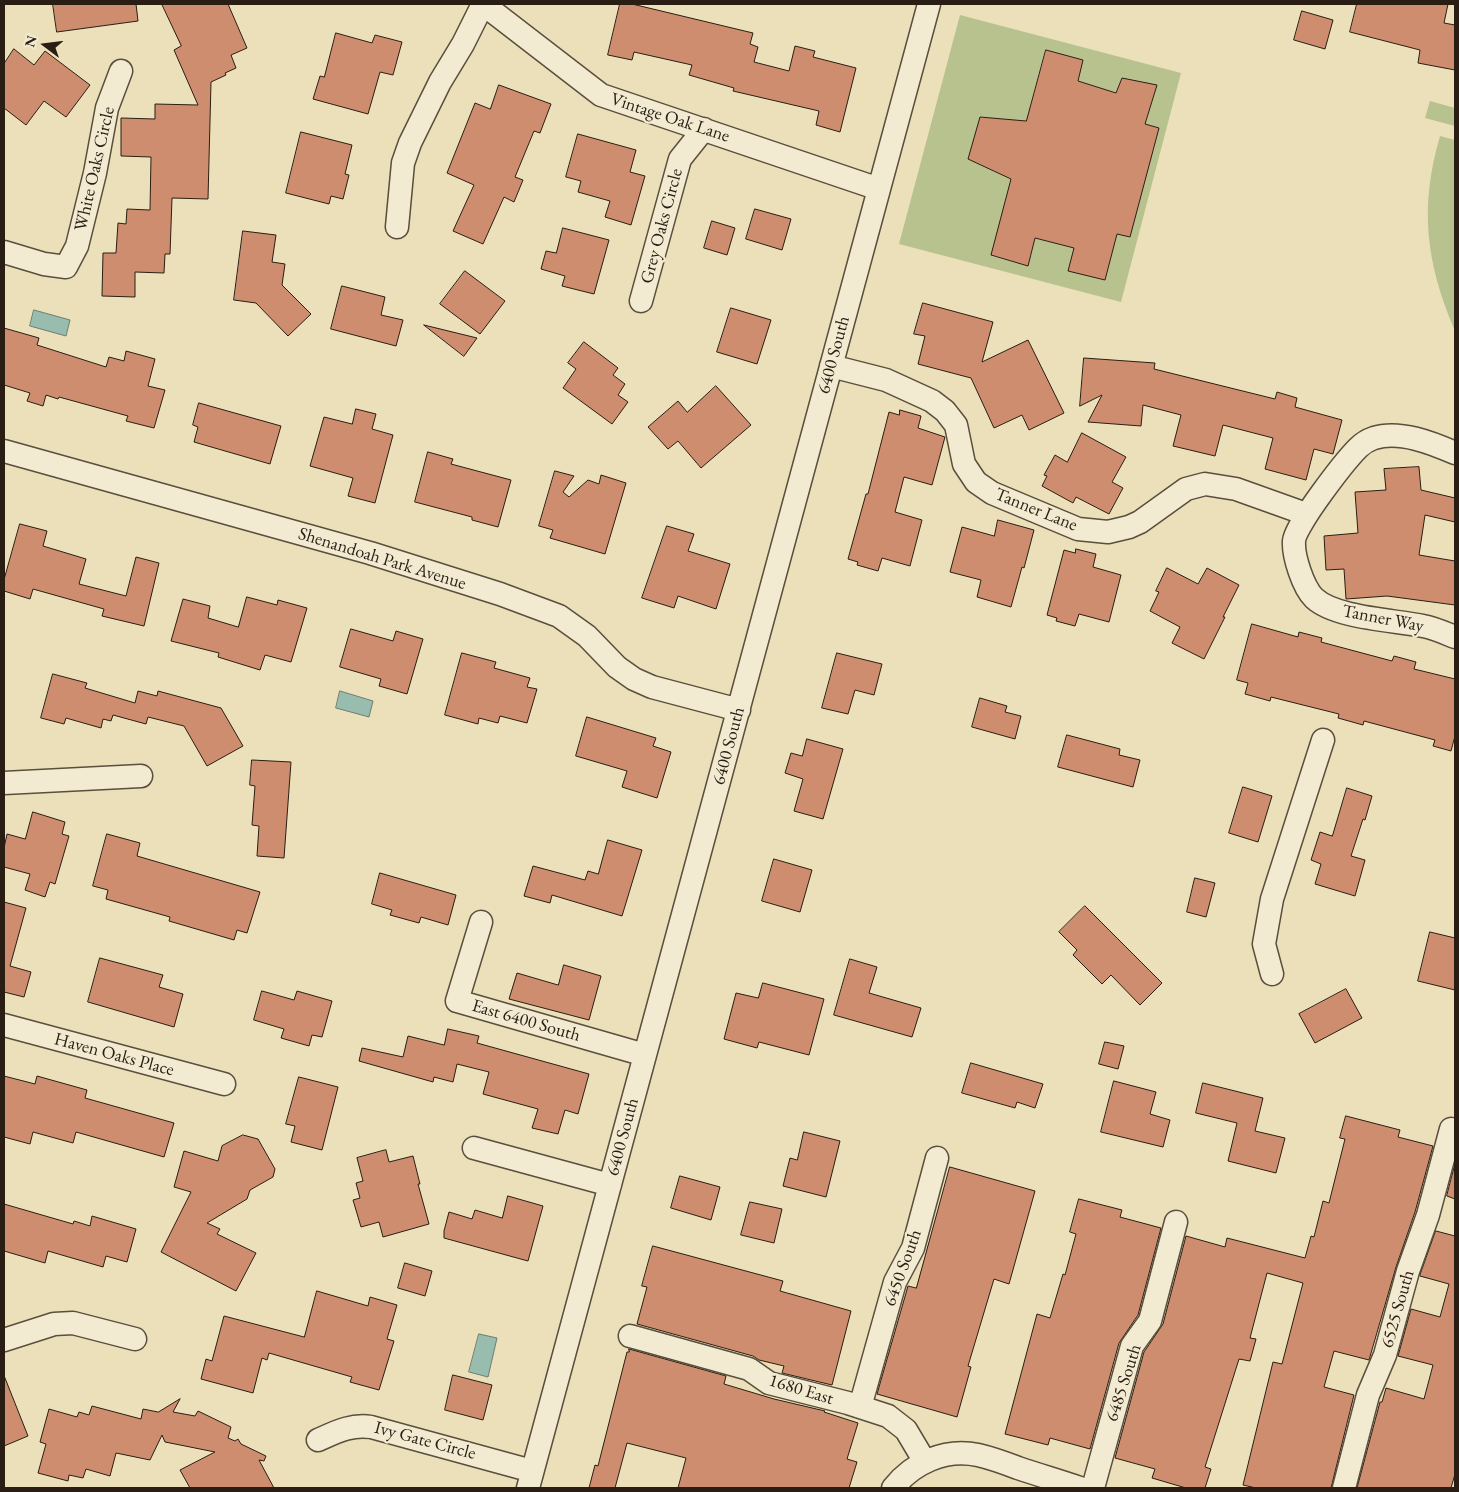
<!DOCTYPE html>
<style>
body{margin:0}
#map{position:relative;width:1459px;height:1492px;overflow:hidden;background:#ebe0b9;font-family:"EB Garamond",serif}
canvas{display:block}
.frame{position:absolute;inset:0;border:5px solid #2a1d13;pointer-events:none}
.north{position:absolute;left:20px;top:20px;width:50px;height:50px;-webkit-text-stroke:4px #f2ebd2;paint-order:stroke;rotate:285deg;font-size:14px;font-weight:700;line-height:20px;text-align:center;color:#2a1d13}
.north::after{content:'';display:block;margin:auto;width:18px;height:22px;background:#2a1d13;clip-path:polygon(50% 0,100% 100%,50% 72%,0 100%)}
</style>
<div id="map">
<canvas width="1459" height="1492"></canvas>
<div class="frame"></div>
<div class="north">N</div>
</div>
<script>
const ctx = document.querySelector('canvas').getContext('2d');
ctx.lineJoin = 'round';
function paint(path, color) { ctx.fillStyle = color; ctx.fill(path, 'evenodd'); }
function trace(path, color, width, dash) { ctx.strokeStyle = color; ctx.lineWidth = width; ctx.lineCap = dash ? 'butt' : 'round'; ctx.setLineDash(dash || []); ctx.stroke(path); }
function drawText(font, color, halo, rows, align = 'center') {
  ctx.font = font + ' "EB Garamond",serif'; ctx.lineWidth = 4.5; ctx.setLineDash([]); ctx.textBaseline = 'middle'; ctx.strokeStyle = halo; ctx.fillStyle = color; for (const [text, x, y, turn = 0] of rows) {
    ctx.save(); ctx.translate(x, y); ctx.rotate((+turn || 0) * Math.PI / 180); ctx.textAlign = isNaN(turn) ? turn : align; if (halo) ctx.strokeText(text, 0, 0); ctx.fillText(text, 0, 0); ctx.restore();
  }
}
paint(new Path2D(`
 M960,15L1181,73L1121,302L899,244ZM1045,50L1083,60L1078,81L1116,93L1122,78L1156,86L1145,124L1159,128L1129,237L1117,234L1105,280L1069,271L1074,248L1035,238L1028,266L992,256L1011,179L968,159L980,117L1026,121Z
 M1430,101L1455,108V126L1425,118Z
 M1440,136L1455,140V331C1426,263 1419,208 1440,136Z`), '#b8c28f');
const water = new Path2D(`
 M34,310L70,320L66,336L30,326Z
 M340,691L373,701L369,717L336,708Z
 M479,1334L497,1338L488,1377L469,1372Z`);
paint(water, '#98bdae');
trace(water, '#6c7d70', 1);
const building = new Path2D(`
 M53,4H136L138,21L57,32Z
 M162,4H228L247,48L231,55L236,68L225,73L226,75L211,82L208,199L172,198L170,254H165L164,273L135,272V297L102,296L103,253H116L118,223L126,224L127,209L150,210L151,157L121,156V118L155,119V104L198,105L174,50L181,46Z
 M620,4H632L753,33L750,44L758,47L754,62L789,71L795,46L815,51L813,57L856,68L840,132L816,125L819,111L733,91L734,88L689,75L692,65L634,52L632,60L608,55Z
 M1357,4H1448L1444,23L1455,25V70L1418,63L1420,50L1350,32Z
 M1302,11L1333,20L1325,49L1294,40Z
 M336,33L372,43L375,35L402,42L393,75L380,72L368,114L313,99L320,76L324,77Z
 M14,49L34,65L45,51L90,85L66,117L44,101L26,125L4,108V64Z
 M1046,50L1083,60L1078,81L1116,93L1122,78L1157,85L1145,124L1159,128L1130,237L1117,234L1105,280L1068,271L1074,248L1035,238L1028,266L991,255L1011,179L968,159L980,117L1026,121Z
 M499,85L551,104L540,133L534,131L515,177L523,180L514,202L504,197L483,244L453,231L474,185L447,173L475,103L490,109Z
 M301,132L352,145L345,174L349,175L343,199L331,196L329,204L286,193Z
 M578,134L636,150L630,172L645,176L631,225L605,217L610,201L578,192L581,181L566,177Z
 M755,209L791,219L782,250L746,239Z
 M712,221L735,228L727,255L704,248Z
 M563,228L609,240L594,294L562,286L565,276L541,269L546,251L556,253Z
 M243,231L276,235L272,262L285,264L282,285L311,314L288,336L256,303L234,300Z
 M465,271L505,301L480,334L440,304Z
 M342,286L385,297L381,315L403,320L396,346L331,329Z
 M923,303L993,322L982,362L1028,340L1064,413L1029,430L1022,415L994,428L971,378L918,364L925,336L914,334Z
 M731,308L771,320L757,364L717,352Z
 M424,325L477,338L464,356Z
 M4,328L39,338L37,345L106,367L109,357L124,361L126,351L155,359L148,386L165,390L154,428L126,421L128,416L59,397L58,399L46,395L43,406L27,401L30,393L4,385Z
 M584,342L618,368L613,375L625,384L618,395L628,402L612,424L563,388L576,369L568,363Z
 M1084,358L1155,363L1154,369L1275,399L1277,392L1297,398L1295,407L1342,420L1333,454L1314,449L1306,480L1265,469L1273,438L1223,425L1215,456L1173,446L1181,415L1143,405L1141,426L1088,422L1102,395L1080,406Z
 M716,386L751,425L701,468L678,441L668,449L648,427L678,401L687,412Z
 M199,403L281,426L270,464L194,442L198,427L193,425Z
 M356,409L376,414L372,429L393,435L375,503L348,496L353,478L310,466L324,417L352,424Z
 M900,410L921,416L918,428L945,437L932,485L904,477L895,512L922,520L910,566L882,558L878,571L857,565L858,562L848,559L866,494H868L889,412L899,415Z
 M1082,433L1126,457L1112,482L1123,488L1109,514L1076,497L1073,503L1042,486L1047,476L1044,475L1055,455L1067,462Z
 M428,452L453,459L451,464L511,480L498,527L472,520V517L415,502Z
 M1419,467L1421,490L1455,498V522L1425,515L1419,555L1455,561V605L1387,596L1346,599L1344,569L1326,570L1324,536L1358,533L1355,492L1386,490L1384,469Z
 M555,471L574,476L563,492L569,497L588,480L599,484L601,475L626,483L605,554L550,538L553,530L539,526Z
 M998,520L1034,530L1024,568L1022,567L1011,607L977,597L981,580L950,572L962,527L994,536Z
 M20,524L47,531L43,546L86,559L79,584L126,596L136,557L159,563L144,626L102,616L104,609L33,589L30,599L4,591V580Z
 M667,526L694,534L688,551L730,564L716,609L678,596L674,608L642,598Z
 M1076,549L1096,554L1093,567L1121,575L1109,622L1079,614L1075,626L1056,621L1057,618L1047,615L1064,550L1075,553Z
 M1167,568L1198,584L1207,568L1239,585L1223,617H1225L1204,659L1172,643L1180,627L1150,611L1159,592L1156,591Z
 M247,597L277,605L278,600L307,608L291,662L265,655L260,670L218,657L219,653L171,641L183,599L210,606L208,618L238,627Z
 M1252,624L1298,637L1299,632L1322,638L1321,642L1392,661L1394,656L1416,662L1414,669L1455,679V736L1451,751L1433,746L1435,740L1364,721L1363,725L1338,718L1339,714L1271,697L1270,701L1245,694L1248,683L1237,680Z
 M351,629L393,641L396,631L423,639L407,694L379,686L381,679L340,667Z
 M462,653L496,662L494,668L530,678L527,687L537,689L527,723L500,716L498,723L479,718L478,724L445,715Z
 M837,653L882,664L874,695L855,690L848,714L822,708Z
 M53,674L87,683L85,688L135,703L138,691L157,696L158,691L221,708L243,746L207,766L184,726L148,717L146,724L113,715L111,721L103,719L101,728L66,718L64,724L41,718Z
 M980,698L1007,706L1005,712L1021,716L1015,739L972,727Z
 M587,717L656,738L653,746L671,752L657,798L622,787L627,771L576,756Z
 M1067,735L1120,749L1119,755L1140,760L1133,787L1058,767Z
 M807,739L843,749L823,819L794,811L803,779L785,773L791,753L802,756Z
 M252,760L291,762L284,858L257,856L259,826L252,825L255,786L250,785Z
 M1243,787L1272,796L1258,842L1229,833Z
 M1347,788L1372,796L1365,820L1363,819L1351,856L1365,860L1355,896L1315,884L1321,864L1311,860L1320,832L1332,836Z
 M33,812L65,822L62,834L69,836L55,884L50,882L45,897L25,890L30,874L4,867V848L7,834L25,839Z
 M107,834L140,843L137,856L260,892L247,933L237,930L234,940L169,921L170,917L106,899L108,890L93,886Z
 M608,840L642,850L622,916L552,895L550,903L524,896L533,866L585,880L588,871L598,874Z
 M774,859L812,870L800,912L762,901Z
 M380,873L456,895L448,925L421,917L419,923L390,915L392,910L372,904Z
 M1195,878L1215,883L1206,917L1187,912Z
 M4,902L26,908L10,966L31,972L24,997L4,992Z
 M1085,906L1162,983L1140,1005L1111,975L1102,984L1073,955L1077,950L1059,932Z
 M1430,932L1455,938V990L1418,981Z
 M100,958L163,975L159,987L183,994L174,1027L88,1002Z
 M850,959L877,967L869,993L921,1008L912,1037L834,1015Z
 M564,965L601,976L589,1020L509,999L517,973L558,985Z
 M763,983L824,999L809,1055L759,1042L757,1048L724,1039L736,993L758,998Z
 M1346,989L1362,1018L1315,1043L1299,1014Z
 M262,991L294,1000L297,991L332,1001L322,1037L312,1035L309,1046L281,1038L284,1029L254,1020Z
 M448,1029L479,1036L477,1043L589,1074L578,1114L565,1110L558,1134L532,1128L538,1109L483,1094L489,1072L457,1064L453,1082L434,1077L433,1082L359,1061L362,1048L403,1057L408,1036L444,1045Z
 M1105,1042L1124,1046L1118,1069L1099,1064Z
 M971,1063L1043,1084L1035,1108L1017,1102L1015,1108L962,1093Z
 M4,1076L35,1084L37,1076L87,1090L85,1098L174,1123L164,1157L76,1132L73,1143L33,1132L30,1144L4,1137Z
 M299,1077L338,1087L322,1150L291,1142L295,1126L286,1124Z
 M1114,1081L1156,1092L1150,1114L1170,1120L1163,1147L1101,1132Z
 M1203,1083L1263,1098L1255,1131L1285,1138L1276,1173L1228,1161L1237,1123L1196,1113Z
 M1346,1116L1400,1130L1398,1137L1433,1146L1415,1212L1396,1267L1369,1360L1334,1351L1324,1387L1354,1395L1331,1488H1256L1243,1485L1273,1362L1282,1364L1303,1283L1267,1273L1250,1338L1256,1339L1250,1361L1239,1359L1205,1467L1211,1469L1205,1488H1186L1152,1478L1155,1469L1115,1458L1144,1352L1163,1324L1186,1236L1225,1247L1227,1238L1305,1258L1311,1236L1314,1237L1323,1201L1329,1203L1345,1139L1340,1138Z
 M804,1132L840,1141L826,1197L783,1186L790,1158L797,1160Z
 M243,1135L258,1139L275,1169L273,1177L250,1190L247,1199L207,1223L220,1229L217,1234L256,1253L236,1291L161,1252L191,1192L174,1187L184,1151L218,1161L222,1146Z
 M386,1150L389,1162L413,1156L420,1184H418L429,1224L383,1237L379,1222L361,1227L353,1200L360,1198L356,1183L363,1181L357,1158Z
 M1455,1164V1199L1447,1196Z
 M950,1167L1035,1191L1009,1284L994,1279L968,1366L971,1367L957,1417L877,1394L908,1286L916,1288Z
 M680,1176L720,1187L711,1220L671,1208Z
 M508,1196L543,1206L528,1261L444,1238V1231L449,1212L472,1219L475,1210L502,1218Z
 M1079,1199L1122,1210L1120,1217L1161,1228L1138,1315L1119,1343L1090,1449L1050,1438L1048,1445L1005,1434L1037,1314L1050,1318L1063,1274L1065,1275L1076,1234L1070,1232Z
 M750,1202L782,1209L774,1243L741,1235Z
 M4,1204L73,1224L74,1221L90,1226L92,1216L136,1229L127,1262L106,1256L103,1267L48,1251L45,1263L4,1251Z
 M1436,1231L1455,1236V1474L1451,1488H1357L1380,1402H1382L1386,1388L1424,1399L1433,1365L1398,1356L1411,1309L1440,1317L1449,1284L1420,1276Z
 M653,1246L783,1281L780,1291L851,1311L832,1385L782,1373L784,1366L759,1360L753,1356L637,1324L647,1287L642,1286Z
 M405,1263L432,1271L425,1296L398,1288Z
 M317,1291L368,1306L370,1297L397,1305L387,1339L394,1341L379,1390L350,1382L352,1377L269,1353L267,1360L262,1358L253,1393L201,1379L206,1359L212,1361L224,1316L304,1337Z
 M629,1349L726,1376L724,1384L774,1399L825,1411L824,1412L858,1423L847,1459L857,1462L849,1488H678L686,1458L627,1443L615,1488H589L595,1465L598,1466L627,1352H629Z
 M453,1375L492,1385L483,1420L445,1410Z
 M5,1378L28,1436L4,1446V1379Z
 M180,1399L173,1412L195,1416L198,1411L231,1427L228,1438L235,1441L238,1439L241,1444L266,1456L264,1461L259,1460L274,1488H190L180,1470L215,1452L165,1442L162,1435L150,1460L116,1453L110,1476L86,1469L83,1478L69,1475L68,1481L38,1473L46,1444L40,1442L49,1409L77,1417L79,1412L89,1415L92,1406L141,1419L143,1409L158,1412Z`);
paint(building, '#ce8d6f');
trace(building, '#2a1d13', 1);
const minor = new Path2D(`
 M483,4L601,95L879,189
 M397,227L403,163L410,143L440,82L463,44L483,4
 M4,252L44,264L66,267L77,246L95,173L107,108L121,71
 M641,301L680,159L704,129
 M831,366L886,380L932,401L945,411L956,425L964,464L976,482L992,493L1078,529L1108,532L1129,527L1140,522L1186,489L1205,484L1236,489L1306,514
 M4,451L370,553L500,594L559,616L587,636L617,667L634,679L652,687L739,710
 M1455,453C1432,443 1400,430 1374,438C1368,440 1363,443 1358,448C1345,461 1295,525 1294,541C1293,556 1303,587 1314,598C1335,618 1394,620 1423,626C1434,628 1445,633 1455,637
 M4,783L141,776
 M481,922L457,1001L645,1055
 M1272,974L1264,944L1272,899L1323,740
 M4,1025L224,1084
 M474,1148L610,1185
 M630,1336L749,1369L769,1383L848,1403L888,1416L906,1430L925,1462
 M4,1340L54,1324L73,1323L135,1339
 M860,1407L895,1282L913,1248L937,1158
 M318,1440C336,1432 351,1424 371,1427L532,1471
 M528,1488L929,4
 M893,1488C913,1463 945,1448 978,1455C991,1458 1005,1463 1018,1468C1039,1475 1059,1481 1080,1488
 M1093,1488L1132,1346L1150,1321L1176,1222
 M1344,1488L1368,1395L1385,1355L1408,1271L1428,1215L1451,1129`);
trace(minor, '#5a4e3c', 25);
trace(minor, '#f2ebd2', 22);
drawText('18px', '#2a1d13', '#f2ebd2', [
 ["Vintage Oak Lane",670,118,18],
 ["White Oaks Circle",95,169,-77],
 ["Grey Oaks Circle",662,226,-75],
 ["6400 South",834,355,-75],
 ["Tanner Lane",1036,510,22],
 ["Shenandoah Park Avenue",382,559,17],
 ["Tanner Way",1383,619,11],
 ["6400 South",729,746,-75],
 ["East 6400 South",526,1021,16],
 ["Haven Oaks Place",114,1055,15],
 ["6400 South",623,1137,-75],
 ["6450 South",903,1268,-70],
 ["6525 South",1398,1309,-74],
 ["6485 South",1124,1383,-72],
 ["1680 East",801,1390,17],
 ["Ivy Gate Circle",425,1441,15]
]);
</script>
